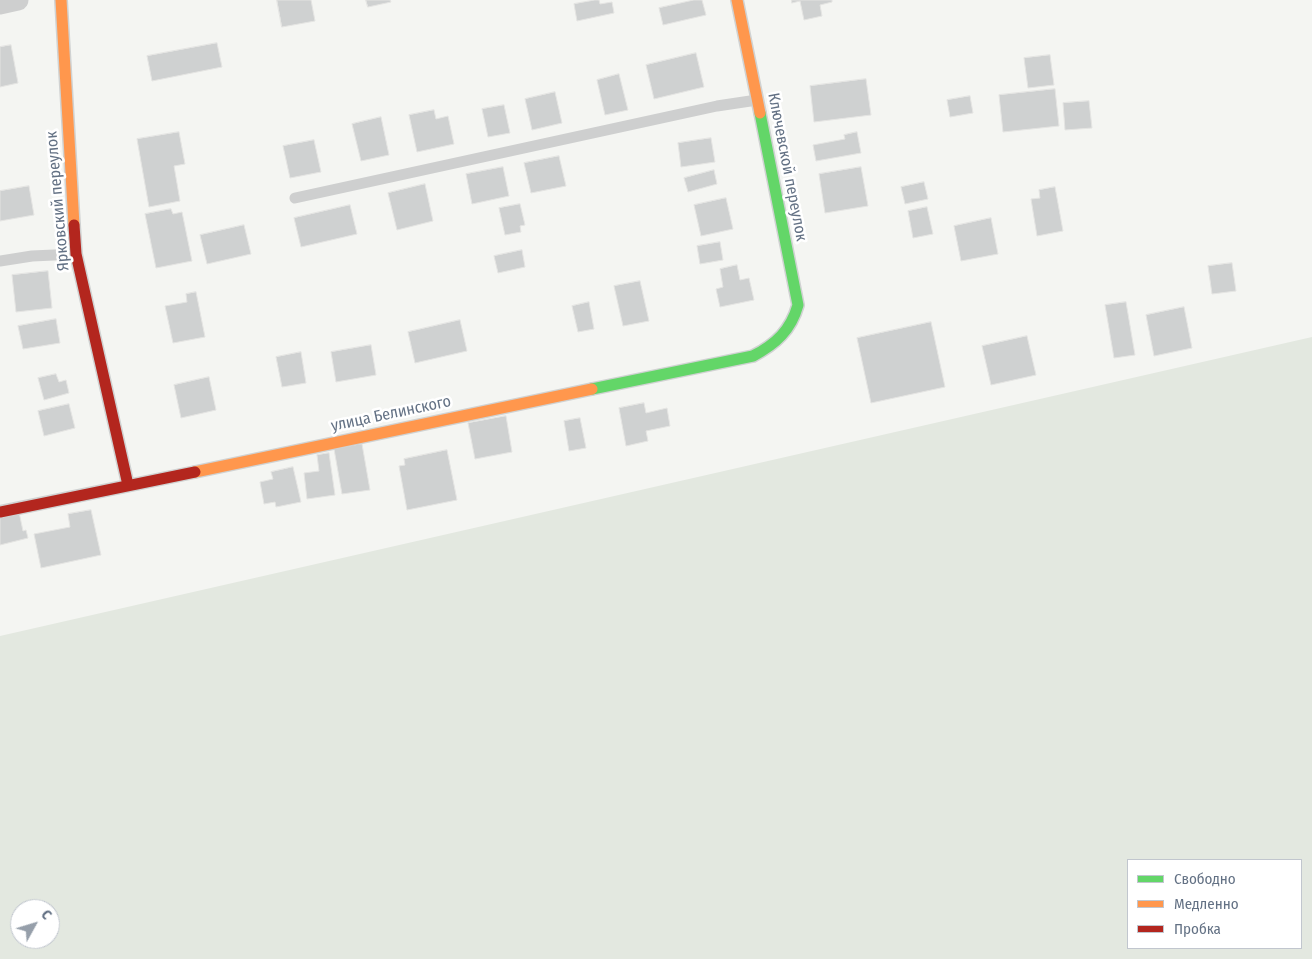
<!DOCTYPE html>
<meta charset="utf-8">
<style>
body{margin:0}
#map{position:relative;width:1312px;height:959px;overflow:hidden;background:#f4f5f2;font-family:"Fira Sans Condensed",sans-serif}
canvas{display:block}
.legend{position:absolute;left:1127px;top:859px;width:175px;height:90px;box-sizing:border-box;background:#fff;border:1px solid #c1c6ce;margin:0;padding:6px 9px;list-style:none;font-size:15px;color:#637184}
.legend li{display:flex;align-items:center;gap:10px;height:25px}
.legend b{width:25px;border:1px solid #c1c6ce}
.north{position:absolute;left:10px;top:899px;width:50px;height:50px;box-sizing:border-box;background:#fff;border:1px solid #c1c6ce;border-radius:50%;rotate:51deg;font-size:14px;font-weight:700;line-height:20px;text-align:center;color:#637184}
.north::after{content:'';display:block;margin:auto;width:18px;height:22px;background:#969faa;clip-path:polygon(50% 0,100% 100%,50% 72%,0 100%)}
</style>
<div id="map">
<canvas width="1312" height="959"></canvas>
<ul class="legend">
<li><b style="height:6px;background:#63d668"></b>Свободно</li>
<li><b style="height:6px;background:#ff974d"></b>Медленно</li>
<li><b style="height:6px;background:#b3261e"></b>Пробка</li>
</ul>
<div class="north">С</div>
</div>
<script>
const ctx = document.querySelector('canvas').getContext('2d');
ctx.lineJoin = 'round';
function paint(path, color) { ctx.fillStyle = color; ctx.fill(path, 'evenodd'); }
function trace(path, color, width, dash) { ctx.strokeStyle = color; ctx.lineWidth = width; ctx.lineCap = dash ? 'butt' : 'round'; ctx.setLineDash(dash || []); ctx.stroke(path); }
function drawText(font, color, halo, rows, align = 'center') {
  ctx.font = font + ' "Fira Sans Condensed",sans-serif'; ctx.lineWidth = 5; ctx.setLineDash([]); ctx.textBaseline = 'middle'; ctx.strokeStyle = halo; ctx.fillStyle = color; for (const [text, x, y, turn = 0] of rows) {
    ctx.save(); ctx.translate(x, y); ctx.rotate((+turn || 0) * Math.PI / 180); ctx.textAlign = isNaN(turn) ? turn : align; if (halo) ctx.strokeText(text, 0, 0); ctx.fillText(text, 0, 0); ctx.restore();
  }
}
paint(new Path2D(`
 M1312,337V959H0V636ZM1128,860H1301V948H1128ZM20,909H50V939H20Z`), '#e3e8e0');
const building = new Path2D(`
 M277,0H311L315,21L282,27Z
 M366,0H390L391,2L368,7Z
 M595,0H599L600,4L612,2L614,13L577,21L574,4Z
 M694,0H702L706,15L663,25L659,8Z
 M792,0H832V2L820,5L822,16L804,20L800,1L792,3Z
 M217,43L222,67L152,81L147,56Z
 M11,45L18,83L0,87V47Z
 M696,53L704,87L654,99L646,65Z
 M1050,55L1054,85L1028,88L1024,58Z
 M619,74L628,110L605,115L597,80Z
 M866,79L871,115L814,122L810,86Z
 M1055,89L1059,126L1003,132L999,95Z
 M555,92L562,123L532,130L525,99Z
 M970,96L973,113L950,117L947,100Z
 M1089,101L1092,128L1065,130L1063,103Z
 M504,105L510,133L488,137L482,109Z
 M434,110L436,119L448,116L454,144L417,152L409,115Z
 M381,117L389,155L361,161L352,124Z
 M179,132L185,164L174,166L180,201L149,207L137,139Z
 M857,132L861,153L816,161L813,145L845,139L844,135Z
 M711,138L715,162L681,167L678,143Z
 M314,140L321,172L290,178L283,146Z
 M559,156L566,186L531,193L524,163Z
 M503,167L509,196L472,204L466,174Z
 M861,167L868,206L825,213L819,174Z
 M714,170L717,184L688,192L684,178Z
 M924,182L928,199L905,204L901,187Z
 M425,184L433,221L397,230L388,193Z
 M29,186L34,215L0,221V191Z
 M1055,187L1063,231L1037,236L1031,199L1040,198L1039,190Z
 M726,198L733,229L701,236L694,205Z
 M520,204L525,225L520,226L521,232L505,235L499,208Z
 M350,205L357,234L301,247L294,218Z
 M927,207L933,234L913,238L908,211Z
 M171,209L173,214L182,212L192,261L156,268L145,214Z
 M991,218L998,254L961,261L954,226Z
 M244,225L251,254L207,264L200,235Z
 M720,242L723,260L700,264L697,246Z
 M522,250L525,267L498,273L494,256Z
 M1232,263L1236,291L1212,294L1208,266Z
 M737,265L740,280L749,278L754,300L720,307L716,289L723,287L720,269Z
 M48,271L52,308L16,312L12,275Z
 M640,281L649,321L623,326L614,286Z
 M196,292L205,337L173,343L165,306L187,302L186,294Z
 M589,302L594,329L578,332L572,306Z
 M1126,302L1135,355L1114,358L1105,305Z
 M1184,307L1192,348L1154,356L1146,315Z
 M56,319L60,343L23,349L18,326Z
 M460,320L467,351L415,363L408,332Z
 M931,322L945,387L871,403L857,338Z
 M1027,336L1036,375L991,385L982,346Z
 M371,345L376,375L336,382L331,352Z
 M301,352L306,383L282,387L276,357Z
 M56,374L59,382L66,380L69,393L44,400L38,378Z
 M209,377L216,410L181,418L174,385Z
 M644,403L646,413L667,408L670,426L646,431L648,441L626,446L619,408Z
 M69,404L75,428L44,436L38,411Z
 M506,416L512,452L475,459L468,423Z
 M580,418L586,448L569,451L564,421Z
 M362,444L370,490L342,494L334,449Z
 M447,450L457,500L407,510L399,466L405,465L404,459Z
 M329,453L335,495L307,499L304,473L319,471L317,455Z
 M293,467L301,502L276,507L275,502L264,504L260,482L273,479L271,472Z
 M91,510L101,555L41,568L34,534L70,527L68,514Z
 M19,512L23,531L26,530L28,538L0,545V516Z`);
paint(building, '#cfd1d1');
trace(building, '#e4e4e2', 1);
const fast = new Path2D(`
 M592,389L753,356C776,344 791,330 798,305L760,113`);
const slow = new Path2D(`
 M61,0L74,225
 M737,0L760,113
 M195,472L592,389`);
const jam = new Path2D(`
 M74,225L76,254L128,485
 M0,512L195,472`);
trace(fast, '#d0d2d2', 14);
trace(slow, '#d0d2d2', 14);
trace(jam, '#d0d2d2', 14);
trace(new Path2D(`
 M295,198L717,106L757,100
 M0,261L32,256L76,254`), '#cecfcf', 11);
trace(new Path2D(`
 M0,4L18,0`), '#cecfcf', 21);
trace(fast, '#63d668', 11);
trace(slow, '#ff974d', 11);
trace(jam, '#b3261e', 11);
drawText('16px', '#637184', '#fff', [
 ["Ключевской переулок",787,167,79],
 ["Ярковский переулок",58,201,-95],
 ["улица Белинского",391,414,-12]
]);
</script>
